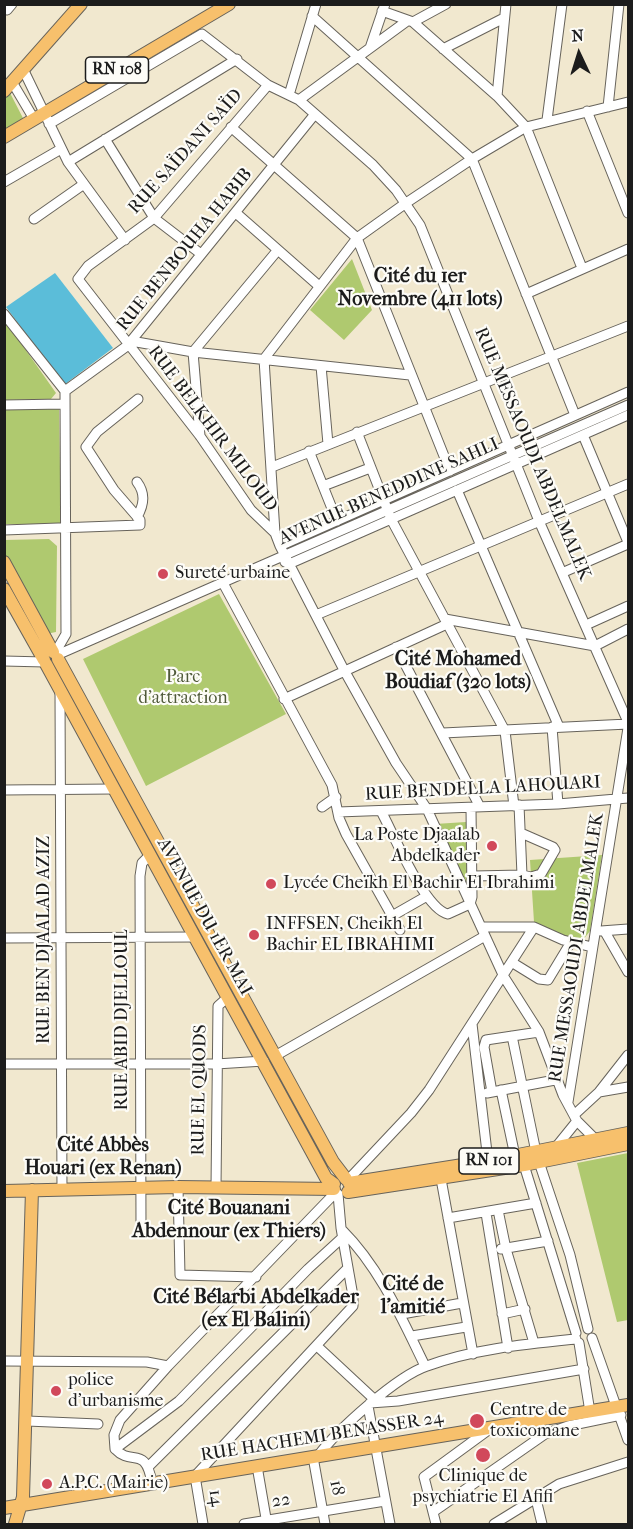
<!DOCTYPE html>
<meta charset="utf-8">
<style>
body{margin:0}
#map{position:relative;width:633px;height:1529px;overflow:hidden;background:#f1e8cf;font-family:"IM FELL French Canon",serif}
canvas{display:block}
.frame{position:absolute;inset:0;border:6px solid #1c1c1c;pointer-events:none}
.north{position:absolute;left:549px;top:24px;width:60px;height:60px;-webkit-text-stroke:4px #fdfcf7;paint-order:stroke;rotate:356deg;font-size:16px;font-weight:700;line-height:24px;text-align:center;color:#1c1c1c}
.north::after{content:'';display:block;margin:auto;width:21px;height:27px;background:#1c1c1c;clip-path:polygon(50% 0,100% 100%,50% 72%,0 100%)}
</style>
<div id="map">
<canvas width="633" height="1529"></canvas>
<div class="frame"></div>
<div class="north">N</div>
</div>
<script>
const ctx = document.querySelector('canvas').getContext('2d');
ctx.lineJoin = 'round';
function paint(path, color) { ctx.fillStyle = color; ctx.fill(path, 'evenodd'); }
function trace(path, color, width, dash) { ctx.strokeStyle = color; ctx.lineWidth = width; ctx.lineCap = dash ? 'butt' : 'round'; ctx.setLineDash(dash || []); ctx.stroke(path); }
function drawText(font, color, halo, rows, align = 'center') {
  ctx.font = font + ' "IM FELL French Canon",serif'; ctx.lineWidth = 4.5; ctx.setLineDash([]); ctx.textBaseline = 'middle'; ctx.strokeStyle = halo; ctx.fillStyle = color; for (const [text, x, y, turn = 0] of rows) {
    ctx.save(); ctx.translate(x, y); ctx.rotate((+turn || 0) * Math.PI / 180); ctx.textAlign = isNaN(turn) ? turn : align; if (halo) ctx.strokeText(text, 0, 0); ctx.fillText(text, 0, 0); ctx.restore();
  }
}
paint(new Path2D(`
 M9,91L24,120L5,131V97Z
 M352,259L372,310L344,340L310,310Z
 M4,319L56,393L51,399L5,400Z
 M4,409H59L61,524H5Z
 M49,539L57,546L56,632L46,634L5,558L4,540Z
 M219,594L286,714L146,786L83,659Z
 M466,822L469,894L435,824Z
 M602,855L590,931L583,940L572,941L534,922L530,860Z
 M628,1153V1320L617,1322L577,1163Z`), '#afc96f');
paint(new Path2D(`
 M55,273L113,348L64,385L6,307Z`), '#5bbdd9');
const minor = new Path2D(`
 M7,10L12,4
 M382,11L413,22L497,96L526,127L582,268
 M312,16L472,159L575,415
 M413,22L446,4
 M370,48L385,4
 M443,49L504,18
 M23,69L68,162L125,240
 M12,82L34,119
 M268,85L154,218L88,266L78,279L200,436L251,510L275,533
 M289,95L316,4
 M497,96L506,4
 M299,100L407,21
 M608,107L619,4
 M587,111L628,213
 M547,120L562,4
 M49,124L202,34L268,85L299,100L315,114L373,165L396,190L420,225L539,521L628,722
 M231,127L357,238L450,471
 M105,139L154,218L201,254
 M68,162L237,59
 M4,182L61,149
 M236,213L319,286
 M34,219L84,184
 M526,294L628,249
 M4,314L65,391L66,634L55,653
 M131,341L193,352L410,375
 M321,366L328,444
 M65,391L127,346L315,114
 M4,405L63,404
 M357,432L391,519L505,731L514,806
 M583,435L628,542
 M200,436L193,352L277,251
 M309,451L337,521
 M272,467L628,326
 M137,482C146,494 144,505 137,517
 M323,486L370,468
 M457,490L559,727
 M4,530L140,525V520L114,490L86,447L97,432L138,399
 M280,546L628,392
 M285,562L289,564L628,415
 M564,572L628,544
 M223,583L332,785L339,818L346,834L400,930
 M316,615L628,484
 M445,619L595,646L628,629
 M586,625L628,606
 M396,647L480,807
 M57,655L628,405
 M4,661L45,662
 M60,692L62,1190
 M284,699L447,624
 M552,727L558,804
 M443,733L628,724
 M4,790L113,789
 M322,807L336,797
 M381,811C393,833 425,910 448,914L470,904L472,897L471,808
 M338,812L558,804L628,798
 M521,833L553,847L555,850L541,874L531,877L522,875
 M474,876L522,875L519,805
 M392,916L427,896
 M482,927H534L563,940L592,947
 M601,931L628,929
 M605,932L628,972
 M4,938L194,937
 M513,963L539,979L548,980L571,942
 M472,1024L488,1161
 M512,1036L536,1152
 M275,1056L485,936
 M4,1064H216L264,1061
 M501,1090L515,1156
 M492,1092L484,1047L486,1040L539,1032
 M599,1092L628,1087
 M487,1093L555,1080
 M568,1102L628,728
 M574,1115L599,1092L628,1055
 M596,1140L577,1121L563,1095L539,1032L504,977L427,809L396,763L344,670L280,546L275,533L264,359L357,238L406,203L472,159L526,127L628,102
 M556,1147L577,1121
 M539,1162L570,1255L588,1329
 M524,1165L576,1333
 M441,1179L473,1354
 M347,1181L411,1113L429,1090L534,927
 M178,1187L180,1275L256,1277
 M216,1187L218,1006L228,997
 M498,1210L506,1249L534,1343
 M486,1213L508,1348
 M448,1218L536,1203
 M141,1226L140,876L142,863L150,855
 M342,1230C380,1268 402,1319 425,1366
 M501,1249L548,1241
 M402,1314L462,1303
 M502,1314L525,1309
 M412,1336L466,1327
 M592,1338L628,1440
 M579,1343L590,1412
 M317,1346L375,1400
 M4,1361L147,1362L168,1366
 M370,1403L398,1401L584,1369
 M368,1406L390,1524
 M27,1421L98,1424
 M115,1449L179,1401L308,1269L343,1237
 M318,1456C337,1430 397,1376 427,1366C473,1349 527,1344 576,1339
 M313,1457L325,1524
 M149,1466L348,1268
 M257,1466L267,1524
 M152,1483C145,1444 132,1467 115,1449L114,1435L120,1420L168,1366L336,1192
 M536,1499L542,1524
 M433,1512L545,1434L568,1426L621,1415
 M203,1524L195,1476L353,1306V1296L341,1228L338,1194
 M244,1524L385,1501
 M436,1524L424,1477L491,1428
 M494,1524L559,1484L628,1462`);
const major = new Path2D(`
 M4,91L81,4
 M4,137L229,4
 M4,562L53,652
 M4,589L44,660
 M58,659L333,1162L346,1179
 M46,664L326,1178L334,1184
 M349,1183L488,1161L628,1133
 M4,1191L178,1187L334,1189
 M348,1192L524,1165L628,1144
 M4,1508L628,1405
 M15,1524L23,1497L32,1190`);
trace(minor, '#67635b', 11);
trace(major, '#67635b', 14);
trace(minor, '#fff', 9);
trace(major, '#f7c06c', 12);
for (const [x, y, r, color] of [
 [163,574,6,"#d1495b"],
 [492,846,6,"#d1495b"],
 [271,884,6,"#d1495b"],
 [254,935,6,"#d1495b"],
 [56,1391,6,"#d1495b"],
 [477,1421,8,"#d1495b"],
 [483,1455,8,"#d1495b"],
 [47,1484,6,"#d1495b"]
]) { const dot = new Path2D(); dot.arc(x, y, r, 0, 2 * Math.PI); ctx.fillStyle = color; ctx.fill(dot); trace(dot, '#fdfcf7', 2); }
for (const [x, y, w] of [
 [117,70,63],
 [489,1161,60]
]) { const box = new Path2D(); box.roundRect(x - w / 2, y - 13, w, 26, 4.5); ctx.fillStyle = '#fdfcf7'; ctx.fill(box); trace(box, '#1c1c1c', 1.5); }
drawText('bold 16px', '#1c1c1c', null, [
 ["RN 108",117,70],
 ["RN 101",489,1161]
]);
drawText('18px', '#1c1c1c', '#fdfcf7', [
 ["RUE SAÏDANI SAÏD",186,152,-48],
 ["RUE BENBOUHA HABIB",185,250,-51],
 ["RUE BELKHIR MILOUD",212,429,53],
 ["RUE MESSAOUDI ABDELMALEK",532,454,67],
 ["AVENUE BENEDDINE SAHLI",389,492,-24],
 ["RUE BENDELLA LAHOUARI",483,789,-3],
 ["AVENUE DU 1ER MAI",204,917,61],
 ["RUE BEN DJAALAD AZIZ",45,940,-90],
 ["RUE MESSAOUDI ABDELMALEK",577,948,-81],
 ["RUE ABID DJELLOUL",123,1020,-90],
 ["RUE EL QUODS",200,1090,-89],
 ["RUE HACHEMI BENASSER 24",322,1437,-9],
 ["18",336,1488,79],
 ["14",215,1498,82],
 ["22",281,1501,-9]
]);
drawText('18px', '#1c1c1c', '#fdfcf7', [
 ["Sureté urbaine",175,574],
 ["La Poste Djaalab",480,836,"right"],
 ["Abdelkader",480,857,"right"],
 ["Lycée Cheïkh El Bachir El Ibrahimi",283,884],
 ["INFFSEN, Cheikh El",266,925],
 ["Bachir EL IBRAHIMI",266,946],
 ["police",68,1381],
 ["d'urbanisme",68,1402],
 ["Centre de",490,1411],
 ["toxicomane",490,1432],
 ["Clinique de",483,1477,"center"],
 ["psychiatrie El Afifi",483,1498,"center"],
 ["A.P.C. (Mairie)",59,1484]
], 'left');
drawText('18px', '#4f5939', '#fdfcf7', [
 ["Parc",183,678],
 ["d'attraction",183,699]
]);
drawText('bold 20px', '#1c1c1c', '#fdfcf7', [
 ["Cité du 1er",420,277],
 ["Novembre (411 lots)",420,300],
 ["Cité Mohamed",458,660],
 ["Boudiaf (320 lots)",458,683],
 ["Cité Abbès",103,1146],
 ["Houari (ex Renan)",103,1169],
 ["Cité Bouanani",229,1209],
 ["Abdennour (ex Thiers)",229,1232],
 ["Cité de",413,1285],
 ["l'amitié",413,1308],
 ["Cité Bélarbi Abdelkader",256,1298],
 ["(ex El Balini)",256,1321]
]);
</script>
